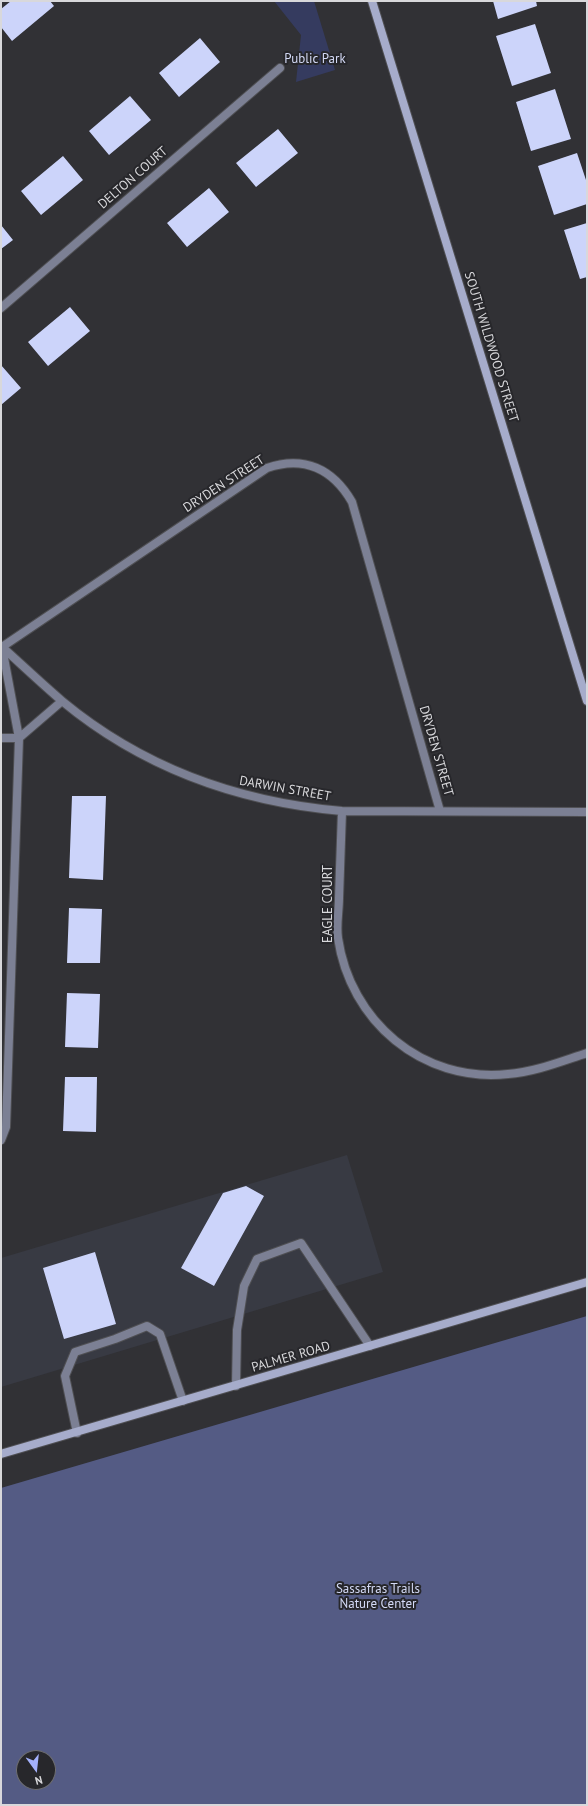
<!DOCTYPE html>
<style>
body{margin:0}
#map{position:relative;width:588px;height:1806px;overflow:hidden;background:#313135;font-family:"PT Sans",sans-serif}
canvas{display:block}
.frame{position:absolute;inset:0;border:2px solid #d8d8db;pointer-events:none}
.north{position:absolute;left:16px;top:1750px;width:40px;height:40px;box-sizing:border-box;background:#27272b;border:1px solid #6e6e71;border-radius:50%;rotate:165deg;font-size:11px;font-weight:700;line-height:16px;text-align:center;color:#d8d8db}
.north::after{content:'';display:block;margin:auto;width:14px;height:18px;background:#a4b1fc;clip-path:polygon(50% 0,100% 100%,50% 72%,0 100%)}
</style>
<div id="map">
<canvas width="588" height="1806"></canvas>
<div class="frame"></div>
<div class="north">N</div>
</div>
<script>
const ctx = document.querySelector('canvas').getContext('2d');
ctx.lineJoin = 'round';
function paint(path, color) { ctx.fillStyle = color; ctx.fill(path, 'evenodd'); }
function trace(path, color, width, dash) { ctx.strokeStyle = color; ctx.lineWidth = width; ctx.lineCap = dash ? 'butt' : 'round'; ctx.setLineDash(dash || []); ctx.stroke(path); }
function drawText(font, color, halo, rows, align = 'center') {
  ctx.font = font + ' "PT Sans",sans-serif'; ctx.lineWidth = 4; ctx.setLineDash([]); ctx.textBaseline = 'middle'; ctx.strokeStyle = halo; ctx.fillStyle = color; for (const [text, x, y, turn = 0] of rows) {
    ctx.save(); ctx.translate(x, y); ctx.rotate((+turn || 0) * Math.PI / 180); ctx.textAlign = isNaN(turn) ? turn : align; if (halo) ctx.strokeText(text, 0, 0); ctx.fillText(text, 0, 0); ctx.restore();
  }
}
paint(new Path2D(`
 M347,1155L383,1272L1,1387V1258Z`), '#383a43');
paint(new Path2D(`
 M274,1H314L335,70L296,82L301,35Z`), '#353b5f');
paint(new Path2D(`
 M587,1316V1805H1V1488ZM24,1758H48V1782H24Z`), '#545b84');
paint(new Path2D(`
 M11,1H50L54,6L12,41L1,27V9Z
 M493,1H536L537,6L498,19Z
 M535,24L551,73L512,86L496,36Z
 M200,38L220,62L179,97L159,73Z
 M555,89L571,139L531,151L516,102Z
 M130,96L151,120L109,155L89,131Z
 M278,129L298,153L256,187L236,163Z
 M577,153L587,183V204L554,215L538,166Z
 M63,156L83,180L41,215L21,191Z
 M209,188L229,212L187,247L167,223Z
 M587,223V277L580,279L564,230Z
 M1,225L13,240L1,249Z
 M70,307L90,331L48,366L28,342Z
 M1,365L21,388L1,405Z
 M72,796H106L103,880L69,878Z
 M69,908L102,909L100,963H67Z
 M67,993L100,994L98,1048L65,1047Z
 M65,1077H97L96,1132L63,1131Z
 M246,1186L264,1196L214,1286L181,1268L223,1193Z
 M95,1252L116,1324L64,1339L43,1268Z`), '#ccd4fa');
const lane = new Path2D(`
 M236,1386L237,1330L244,1286L257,1259L301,1243L370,1346
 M77,1433L65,1376L75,1352L115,1339L147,1326L160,1334L183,1401`);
const street = new Path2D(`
 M1,308L280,68
 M1,646C21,664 41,683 62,701C143,768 238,802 342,811L587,812
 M1,738H19L62,701
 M342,811C341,840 340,869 339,898C339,911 336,925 338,938C350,1021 422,1083 508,1074C535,1072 562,1061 587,1053
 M1,1140L6,1127L19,738L2,647L267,468C304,455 333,469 352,502L440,811`);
const secondary = new Path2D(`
 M372,1L587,701
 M1,1454L587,1282`);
trace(lane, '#4f4f53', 10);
trace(street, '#4f4f53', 10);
trace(secondary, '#4f4f53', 10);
trace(lane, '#7c8094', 8);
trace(street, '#7c8094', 8);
trace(secondary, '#a6accb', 8);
drawText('13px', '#d4daf6', '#27272b', [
 ["Public Park",315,59],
 ["Sassafras Trails",378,1589],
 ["Nature Center",378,1604]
]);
drawText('13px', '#d8d8db', '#27272b', [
 ["DELTON COURT",133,178,-41],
 ["SOUTH WILDWOOD STREET",491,347,73],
 ["DRYDEN STREET",224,484,-33],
 ["DRYDEN STREET",436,751,74],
 ["DARWIN STREET",285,789,10],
 ["EAGLE COURT",328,904,-90],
 ["PALMER ROAD",291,1357,-16]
]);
</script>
